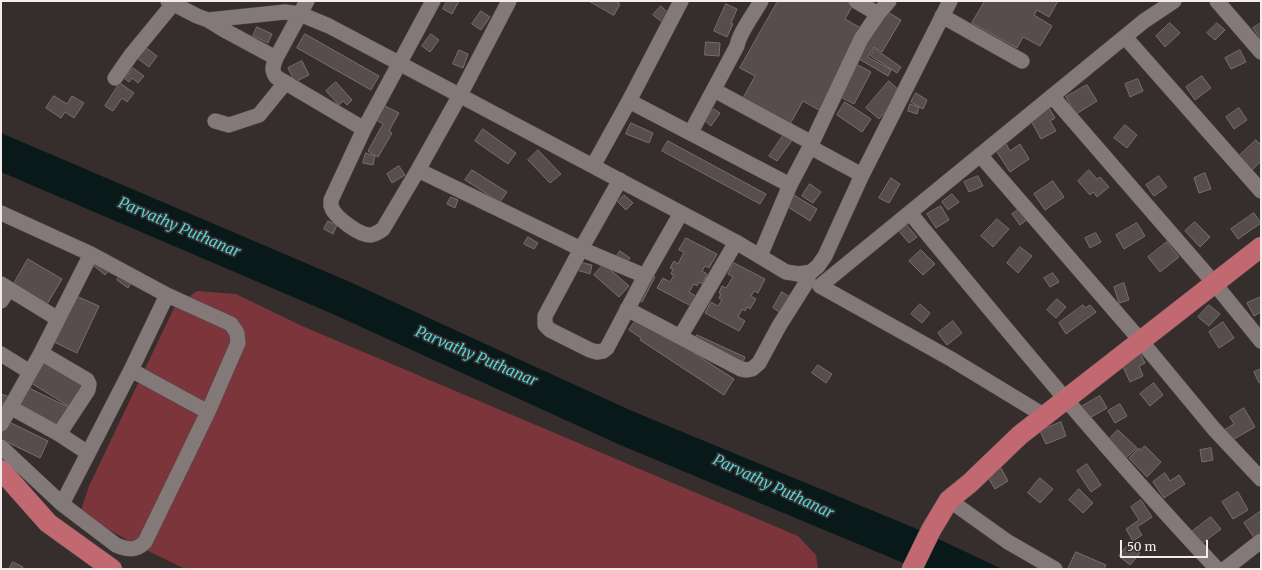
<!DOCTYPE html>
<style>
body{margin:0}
#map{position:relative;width:1262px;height:570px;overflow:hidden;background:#362d2d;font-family:Merriweather,serif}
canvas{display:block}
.frame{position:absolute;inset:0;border:2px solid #f2ecec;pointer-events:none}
.scale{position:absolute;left:1120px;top:540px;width:88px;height:18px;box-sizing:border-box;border:2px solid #f2ecec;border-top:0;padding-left:5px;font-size:12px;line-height:14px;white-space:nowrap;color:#f2ecec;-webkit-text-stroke:3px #362d2d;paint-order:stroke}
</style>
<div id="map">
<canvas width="1262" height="570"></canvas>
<div class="frame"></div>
<div class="scale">50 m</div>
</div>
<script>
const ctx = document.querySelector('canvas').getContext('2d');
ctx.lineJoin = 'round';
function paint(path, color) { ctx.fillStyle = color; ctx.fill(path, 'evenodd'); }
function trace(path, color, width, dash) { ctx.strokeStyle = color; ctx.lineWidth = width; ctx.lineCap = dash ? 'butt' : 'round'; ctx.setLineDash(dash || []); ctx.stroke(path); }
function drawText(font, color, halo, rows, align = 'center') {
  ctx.font = font + ' Merriweather,serif'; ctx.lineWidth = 3.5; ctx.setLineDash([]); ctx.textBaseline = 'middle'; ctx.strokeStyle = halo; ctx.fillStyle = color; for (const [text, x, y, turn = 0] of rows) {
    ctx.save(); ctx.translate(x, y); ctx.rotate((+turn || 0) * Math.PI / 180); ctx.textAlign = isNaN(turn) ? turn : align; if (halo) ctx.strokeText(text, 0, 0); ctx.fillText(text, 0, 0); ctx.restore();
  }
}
paint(new Path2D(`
 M197,291L236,294L302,326L798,536L816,555L818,569H185L136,545L80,513L89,486L174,308Z`), '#7c353b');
paint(new Path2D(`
 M1,133L350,282L632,411L917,529L1002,569H918L618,444L335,315L1,172Z`), '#091919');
const building = new Path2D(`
 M447,1H459L452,14L443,9Z
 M589,1H615L620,4L614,15Z
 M778,1H855L845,19L864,30L819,110L803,101L790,124L743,98L755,76L740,68Z
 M985,1H1058L1049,17L1037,10L1034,15L1052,26L1040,46L1023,37L1017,48L972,23Z
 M726,4L737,9L731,23L733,24L727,37L714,31Z
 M661,6L669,14L662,22L653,15Z
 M481,11L490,17L481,30L472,24Z
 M886,11L901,20L882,52L874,47L868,57L891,70L888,76L854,56Z
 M1170,23L1180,33L1165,47L1156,36Z
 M1217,23L1225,30L1215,40L1207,33Z
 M1261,23V39L1253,28Z
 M257,27L272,34L268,43L253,36Z
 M305,34L379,76L371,90L297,48Z
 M431,34L439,40L430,52L422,46Z
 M706,42L720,43L719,56L705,55Z
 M145,47L157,56L149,67L137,58Z
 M875,49L901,67L897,73L871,56Z
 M459,50L468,54L463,68L453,64Z
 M1240,50L1246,62L1231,69L1225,58Z
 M302,61L309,75L295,82L288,68Z
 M856,64L871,72L854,104L839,96Z
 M133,68L144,76L138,83L132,78L129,82L125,79Z
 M1202,76L1211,88L1195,100L1186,87Z
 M1138,79L1143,91L1130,97L1125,84Z
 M889,81L902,93L879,119L866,108Z
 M336,82L352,100L347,105L343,101L339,105L326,91Z
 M120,83L134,93L127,102L122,98L113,111L105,106Z
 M1087,85L1097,101L1076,114L1066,97Z
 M916,93L927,100L923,109L911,102Z
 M54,96L67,104L72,96L84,103L74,118L65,112L61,118L46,108Z
 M845,102L871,119L862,132L837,115Z
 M381,104L399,113L389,131L392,133L378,157L368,151L383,124L373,118Z
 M910,104L919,107L917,114L908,111Z
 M1049,108L1055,118L1050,121L1056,131L1041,139L1030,119Z
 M1239,108L1247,120L1234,129L1226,117Z
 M714,109L720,113L711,126L705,121Z
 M631,123L653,133L649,143L626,134Z
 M1125,125L1137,135L1127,148L1114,138Z
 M483,129L516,153L508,164L475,141Z
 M785,133L793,139L777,161L769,156Z
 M1256,140L1261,145V161L1252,170L1239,156Z
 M668,141L766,194L760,204L662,151Z
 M1005,142L1010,151L1020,144L1029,159L1010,172L995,149Z
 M538,150L561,174L550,183L528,160Z
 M366,153L375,156L373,165L363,163Z
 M399,166L405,175L392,183L387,174Z
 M472,170L507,192L500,202L465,180Z
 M1089,170L1097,179L1100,177L1109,187L1097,197L1093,192L1090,195L1078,181Z
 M1205,173L1211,189L1199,193L1194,178Z
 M978,176L983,186L969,192L964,182Z
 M1159,176L1167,187L1154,196L1146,185Z
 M891,178L900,184L889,203L879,198Z
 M1053,181L1064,197L1045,210L1034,194Z
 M810,184L821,192L813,203L802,196Z
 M792,194L817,209L810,221L785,205Z
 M952,194L959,202L948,210L942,202Z
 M624,195L633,203L626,210L618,202Z
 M451,197L458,200L455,208L447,204Z
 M941,206L949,220L936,228L927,214Z
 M1021,208L1029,218L1020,225L1012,214Z
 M1254,213L1261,223L1238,239L1231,229Z
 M997,219L1009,229L993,247L981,236Z
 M328,221L337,225L333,234L324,229Z
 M1195,222L1210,237L1200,247L1185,231Z
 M905,223L917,237L909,243L898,230Z
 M1137,223L1145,236L1124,249L1116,235Z
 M1096,233L1101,242L1090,248L1085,238Z
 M528,237L538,243L534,249L524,244Z
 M686,238L717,254L709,268L705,266L702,271L707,274L702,284L699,282L697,286L694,284L689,292L696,296L691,306L657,288L663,278L670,282L674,275L671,274L673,269L670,268L674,261L678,264L684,252L679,250Z
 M1167,242L1179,257L1160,272L1148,257Z
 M1020,247L1032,256L1018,273L1007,263Z
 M921,250L935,264L923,275L909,261Z
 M620,251L630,258L626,264L616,257Z
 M99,258L111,268L105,275L93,265Z
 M28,259L62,279L46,306L12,287Z
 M579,262L592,265L590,274L577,270Z
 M734,263L765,279L758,293L754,291L751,296L756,299L750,309L747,307L745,311L742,309L738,317L745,321L739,331L705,313L711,302L718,306L722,300L719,298L721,294L719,293L722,286L726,288L733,277L728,274Z
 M604,264L629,286L619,297L594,275Z
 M122,273L133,280L128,288L117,280Z
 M646,273L655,277L642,302L634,297Z
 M1053,273L1059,282L1050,287L1044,278Z
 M1124,283L1129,300L1119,303L1114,287Z
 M782,292L790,297L781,313L773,308Z
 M74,295L99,306L77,353L52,341Z
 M1261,297V312L1254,316L1247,303Z
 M1057,299L1066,307L1056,318L1047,310Z
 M920,304L930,313L922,323L911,314Z
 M1083,305L1085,308L1090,305L1096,312L1066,334L1059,323Z
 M1209,305L1220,314L1209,326L1198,317Z
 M638,317L734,379L724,395L640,340L641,338L629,330Z
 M953,321L962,333L947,345L938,333Z
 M1223,322L1234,338L1219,348L1209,332Z
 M697,335L745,357L741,368L692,346Z
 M1139,351L1145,363L1139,366L1143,376L1130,382L1120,360Z
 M44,361L83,386L70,407L31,383Z
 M818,365L832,374L826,383L812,373Z
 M1261,369V382L1259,383L1254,372Z
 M1154,383L1163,395L1150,406L1140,394Z
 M25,386L68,407L58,427L15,407Z
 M1,394L10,397L8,405L1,403Z
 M1100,396L1107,408L1086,420L1079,408Z
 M1120,404L1127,416L1115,423L1108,411Z
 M1244,408L1255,427L1227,443L1221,432L1234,424L1230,417Z
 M5,420L48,441L40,458L1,439V427Z
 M1061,422L1066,436L1046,444L1040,431Z
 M1118,430L1137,448L1126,458L1108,440Z
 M1145,446L1161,462L1147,477L1129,458L1139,448L1140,450Z
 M1211,448L1213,460L1202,462L1200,450Z
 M1087,464L1101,485L1091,492L1077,471Z
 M1001,468L1008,481L995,489L987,476Z
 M1165,473L1170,481L1179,475L1185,484L1164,498L1153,482Z
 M1040,478L1053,489L1040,503L1028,493Z
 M1079,489L1093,503L1083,513L1069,500Z
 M1238,492L1248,510L1233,519L1222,502Z
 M1141,500L1152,517L1137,527L1142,535L1133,541L1126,529L1139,520L1131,507Z
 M1261,511V535L1255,539L1244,523Z
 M1211,517L1221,529L1199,546L1190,533Z
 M1129,544L1140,553L1130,565L1119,556Z
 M1076,552L1106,565L1104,569H1068Z
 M13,562L23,567L22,569H9Z`);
paint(building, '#574d4d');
trace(building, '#786e6e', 1);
const minor = new Path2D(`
 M168,1L197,16L208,20L285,12L300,14L329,26L736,242L786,272L799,274L811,272L818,266L825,256L862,175L950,1
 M307,1L276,58C273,66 271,70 276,77L364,129
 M433,1L364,129L331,200C331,201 331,205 331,206C334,217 360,236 371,235C376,234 379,232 383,229L418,170L460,95L509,1
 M856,1L878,14
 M1217,1L1261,52
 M942,16L1022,61
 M208,20L226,31L276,58
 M1125,37L1261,191
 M115,78L131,55L173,4
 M714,90L812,143
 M1052,96L1214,283L1261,341
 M629,101L790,185
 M215,121L229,125L259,115L285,83
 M691,132L737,46C739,33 754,14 761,1
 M810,147L862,175
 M980,155L1141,341L1214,429L1261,479
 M593,166L629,101L681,1
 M418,170L581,249L645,276
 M620,180L581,249L545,316V325L550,330L590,350L597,352L603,351L607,348L645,276L681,213
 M1,213L91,254L167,295L231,324L237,333L238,343L208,412L145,542C136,551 128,550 116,545L62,504
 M910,213C1010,334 1110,455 1217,569
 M760,256L790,185L810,147L861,39L878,14L889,1
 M1,284L58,319
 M1,301L9,289
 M627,309L741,369L747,370L752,369L759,363L779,326L808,280L799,274
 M680,337L736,242
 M41,353L87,380L89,384L88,390L59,434
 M1,354L30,372
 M131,370L208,412
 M10,407L59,434L88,453
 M1045,416L951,359L820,286L1144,21L1174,1
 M1,424L41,353L91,254
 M1,447L62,504L131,370L167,295
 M949,500L1008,542L1055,569
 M1225,569L1261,541`);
const major = new Path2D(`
 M1,470L48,523L112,569
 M912,569L931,530L949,500L970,483L1020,435L1261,247`);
trace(minor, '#514949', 16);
trace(major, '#514949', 21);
trace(minor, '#847979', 15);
trace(major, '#c16870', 20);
drawText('italic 15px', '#51d4d7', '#362d2d', [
 ["Parvathy Puthanar",179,228,23],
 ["Parvathy Puthanar",476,357,23],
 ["Parvathy Puthanar",773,487,25]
]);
</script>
